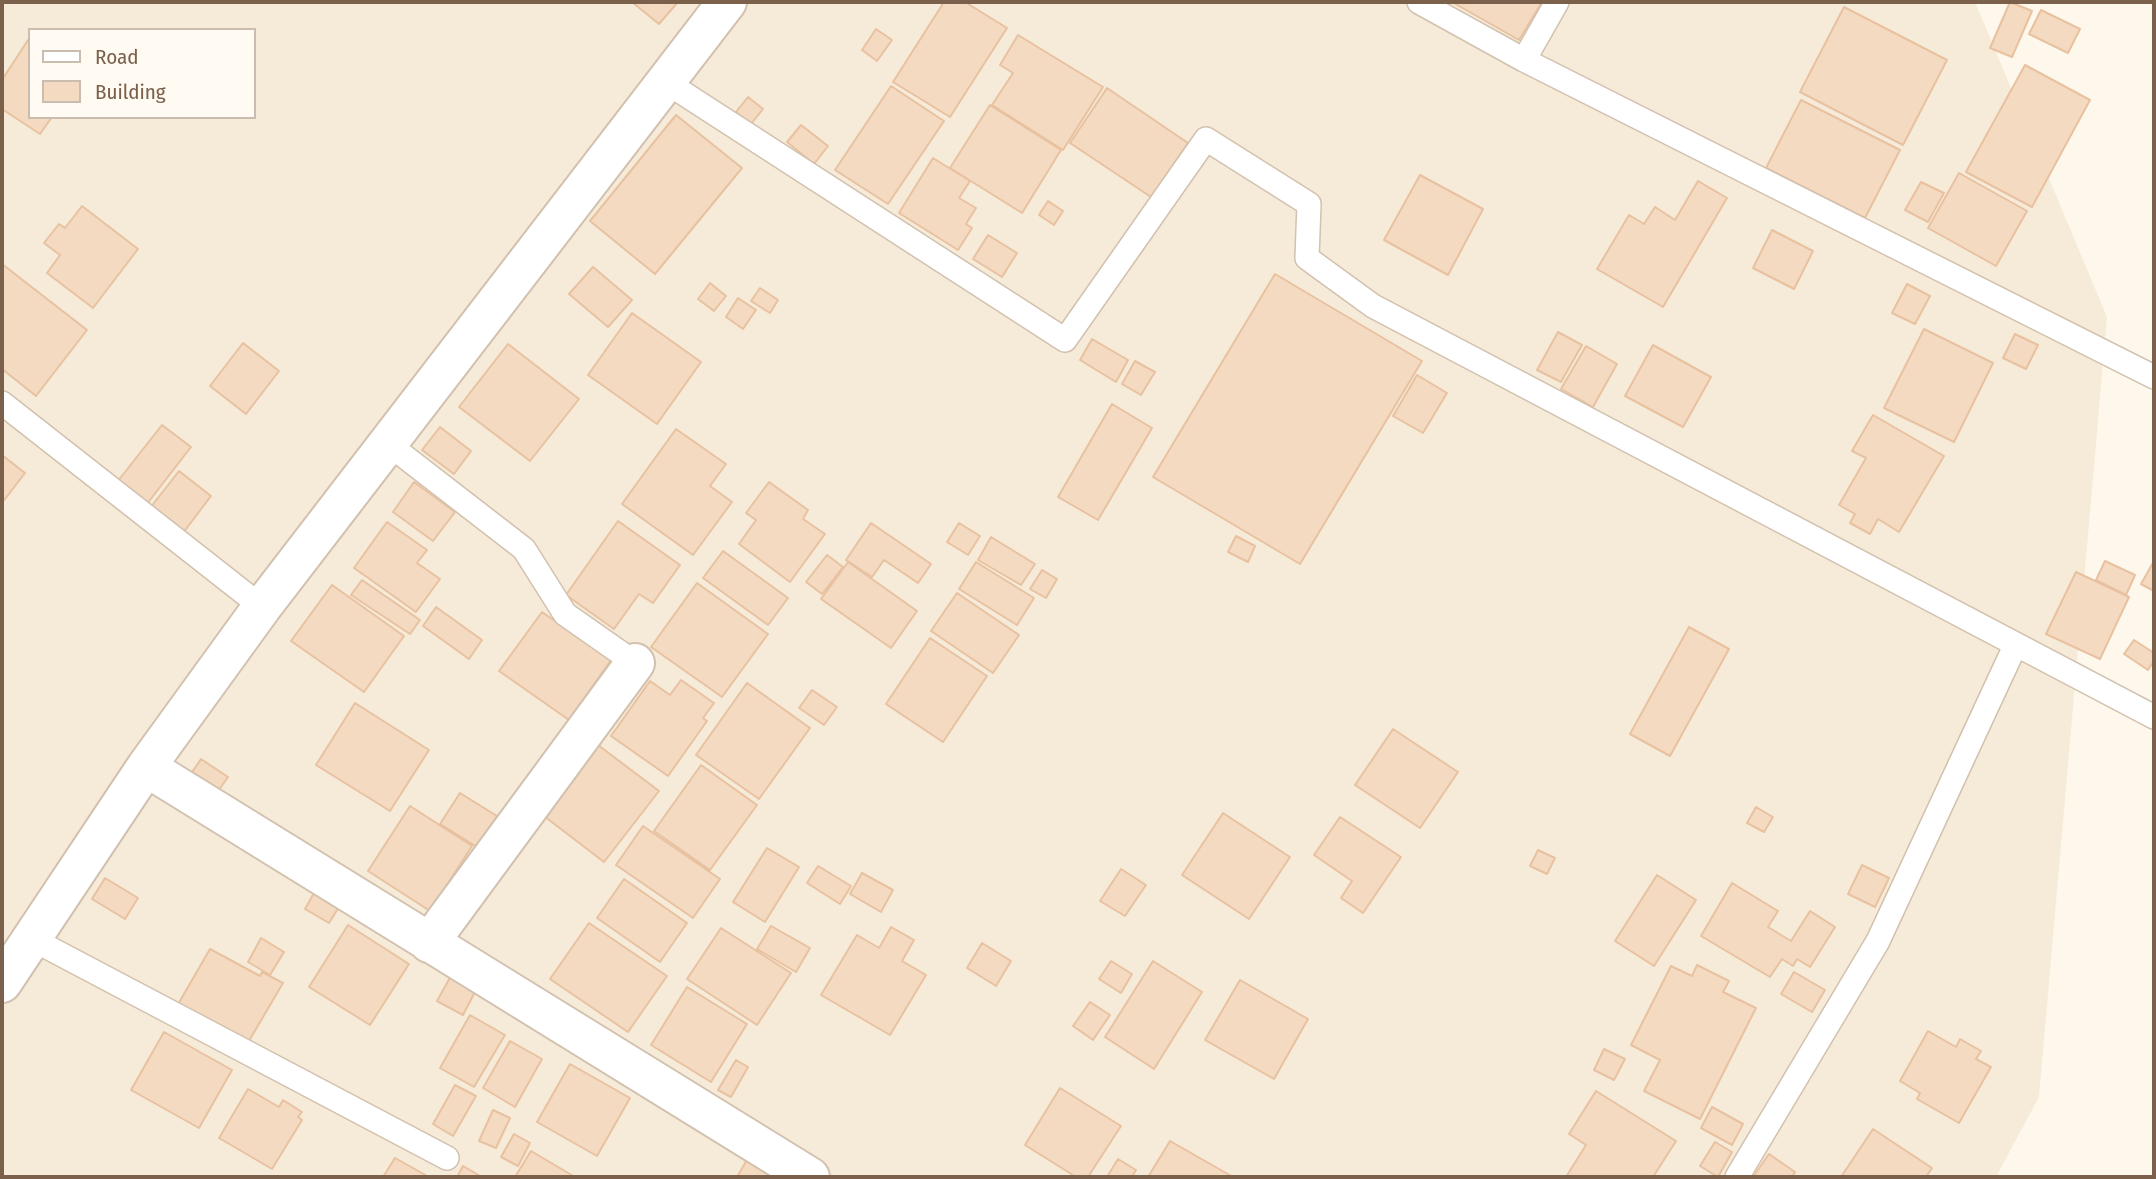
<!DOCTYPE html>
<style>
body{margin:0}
#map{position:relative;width:2156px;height:1179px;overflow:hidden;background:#fdf8eb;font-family:"Fira Sans Condensed",sans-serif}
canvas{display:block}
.frame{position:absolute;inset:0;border:4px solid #7b614b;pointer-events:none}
.legend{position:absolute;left:28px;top:28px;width:228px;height:91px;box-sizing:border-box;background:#fffbf2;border:2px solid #cabdaf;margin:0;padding:9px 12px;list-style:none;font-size:21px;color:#7b614b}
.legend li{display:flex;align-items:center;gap:14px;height:35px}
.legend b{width:35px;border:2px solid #cabdaf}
</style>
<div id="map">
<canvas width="2156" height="1179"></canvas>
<div class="frame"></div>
<ul class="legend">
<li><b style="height:9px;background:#fff"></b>Road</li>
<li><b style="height:19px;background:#f4dac1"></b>Building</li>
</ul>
</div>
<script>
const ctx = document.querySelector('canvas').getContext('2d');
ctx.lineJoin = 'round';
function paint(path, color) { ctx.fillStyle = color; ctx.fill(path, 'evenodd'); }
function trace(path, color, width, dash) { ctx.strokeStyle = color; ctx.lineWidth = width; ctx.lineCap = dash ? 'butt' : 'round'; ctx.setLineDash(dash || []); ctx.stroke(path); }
paint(new Path2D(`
 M2,2H1975L2107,317L2039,1097L1996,1177H2ZM30,30H254V117H30Z`), '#f6ebd8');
const building = new Path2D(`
 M632,2H678L659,24Z
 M944,2H965L1007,28L950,117L893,82Z
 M1452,2H1542L1519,40Z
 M2010,2L2032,11L2012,57L1990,48Z
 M1844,7L1947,60L1903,145L1800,92Z
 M2041,10L2080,29L2068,53L2029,34Z
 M876,29L892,40L877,61L862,50Z
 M1018,35L1103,87L1063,150L992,105L1013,73L1000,65Z
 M30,37V117H52L40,134L2,109V80Z
 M2025,65L2090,100L2032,207L1966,172Z
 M891,86L944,121L888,204L835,170Z
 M1107,88L1188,143L1151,197L1070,143Z
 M748,97L763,109L751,124L736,112Z
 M1801,100L1900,150L1865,218L1766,168Z
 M990,105L1061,150L1022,213L950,168Z
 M676,115L742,168L655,274L590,221Z
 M801,125L828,146L814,164L787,142Z
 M933,158L970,181L959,198L976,208L966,224L972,228L958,250L899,213Z
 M1959,173L2027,211L1996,266L1928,228Z
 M1420,175L1483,209L1448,275L1384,240Z
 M1698,181L1727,198L1663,307L1597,269L1629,215L1644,224L1655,207L1675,220Z
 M1921,182L1944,193L1928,222L1905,210Z
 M1048,201L1063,211L1054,225L1039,215Z
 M82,206L138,249L93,308L47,273L60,255L44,243L59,224L65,228Z
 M1772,230L1813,251L1794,289L1753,268Z
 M988,235L1017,253L1002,277L973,259Z
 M2,264L87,330L36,396L2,369Z
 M593,267L632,300L608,327L569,294Z
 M1275,274L1422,361L1300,564L1153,477Z
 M710,283L726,296L714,311L698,299Z
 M1907,284L1930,296L1915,324L1892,313Z
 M760,288L778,300L770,313L751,301Z
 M738,298L756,310L743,329L726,317Z
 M632,313L701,362L657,424L588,375Z
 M1924,329L1993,363L1954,442L1884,408Z
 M1558,332L1582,345L1561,382L1537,370Z
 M2015,334L2038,345L2026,369L2003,358Z
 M1092,339L1128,360L1116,382L1080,360Z
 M243,343L279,371L246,414L210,386Z
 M508,344L579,399L530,461L459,407Z
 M1653,345L1711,377L1683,427L1625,396Z
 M1586,346L1617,364L1593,407L1561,389Z
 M1135,361L1155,372L1141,395L1122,384Z
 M1417,375L1447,393L1423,433L1393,416Z
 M1112,404L1152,428L1098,520L1058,497Z
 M1873,415L1944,456L1899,532L1878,519L1870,534L1850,523L1855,514L1839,505L1866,458L1852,451Z
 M162,425L191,447L143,509L114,486Z
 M440,427L471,451L454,474L422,450Z
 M676,429L726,464L710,486L732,502L693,555L622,504Z
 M2,455L25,473L2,503Z
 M179,471L211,496L180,537L147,512Z
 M414,482L455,512L433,541L393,512Z
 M769,482L808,510L803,519L825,534L790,582L739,544L756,520L746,513Z
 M618,521L680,565L653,603L639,594L614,629L566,595Z
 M387,522L427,550L417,563L440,579L416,612L354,568Z
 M871,523L931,564L918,583L884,560L872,577L846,560Z
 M959,523L980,536L968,555L947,542Z
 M1236,536L1255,546L1248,562L1228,552Z
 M991,537L1035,564L1021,585L978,560Z
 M723,551L788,598L768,625L703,578Z
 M827,555L843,567L822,594L806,582Z
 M2105,561L2135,575L2126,595L2096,580Z
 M2154,561V591L2141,584Z
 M848,562L917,611L891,648L821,599Z
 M976,562L1034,598L1017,625L959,589Z
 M1042,570L1057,579L1046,598L1030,589Z
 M2076,572L2129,597L2100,659L2046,634Z
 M362,580L420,620L410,634L351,595Z
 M697,583L768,634L722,697L651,647Z
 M332,585L404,636L364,692L291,641Z
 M957,593L1019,635L993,673L931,631Z
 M436,607L482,640L469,659L423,626Z
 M542,612L611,660L569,720L499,671Z
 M1689,627L1729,649L1670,756L1630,734Z
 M930,638L987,676L943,742L886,704Z
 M2134,640L2154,653V661L2148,670L2124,654Z
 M681,680L714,703L703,718L707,721L668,776L611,736L650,681L670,695Z
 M747,683L810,728L759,799L696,755Z
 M812,690L837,707L824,725L799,708Z
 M355,703L429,750L390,811L316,765Z
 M1393,729L1458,772L1420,828L1355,785Z
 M594,742L659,791L604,862L540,813Z
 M201,759L228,777L216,794L190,775Z
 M701,765L757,805L710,870L654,831Z
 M460,793L497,816L477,847L440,824Z
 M410,806L472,846L430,911L368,871Z
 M1756,807L1773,817L1764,832L1747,823Z
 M1223,813L1290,857L1249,919L1182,875Z
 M1340,817L1401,857L1363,913L1341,898L1352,881L1314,855Z
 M643,826L720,879L693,918L616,865Z
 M767,848L799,867L765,922L733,902Z
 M1538,850L1555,858L1547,874L1530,866Z
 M1862,865L1889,878L1875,907L1848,894Z
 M818,866L851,886L840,904L807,883Z
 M1121,869L1146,885L1125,916L1100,901Z
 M862,873L893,890L881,912L850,894Z
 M1657,875L1696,900L1654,966L1615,941Z
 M105,878L138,898L125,919L92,899Z
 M624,879L687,923L660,962L597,918Z
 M1732,883L1778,911L1768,927L1791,941L1810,911L1835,927L1810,967L1797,959L1793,966L1782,959L1770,977L1701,936Z
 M314,893L339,907L329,923L305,909Z
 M589,923L667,976L628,1032L550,979Z
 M348,925L409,964L370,1025L309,987Z
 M771,926L810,948L796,972L757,949Z
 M891,927L914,940L902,961L926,975L890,1035L821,995L857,935L879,948Z
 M721,928L791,973L757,1025L687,979Z
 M261,938L284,952L270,975L248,962Z
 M982,943L1011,961L996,986L967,968Z
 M210,949L260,976L262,972L283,983L246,1046L177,1006Z
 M1111,961L1132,974L1121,993L1099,979Z
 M1153,961L1202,992L1154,1069L1105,1037Z
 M1697,965L1729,981L1723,992L1756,1008L1700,1119L1644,1091L1660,1060L1631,1045L1671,966L1692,976Z
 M1794,972L1825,990L1812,1012L1781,994Z
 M452,974L477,988L463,1015L437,1001Z
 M1240,980L1308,1019L1274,1079L1205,1040Z
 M687,987L747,1024L711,1082L651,1045Z
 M1090,1002L1110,1015L1093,1040L1073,1026Z
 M470,1015L505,1035L474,1087L440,1068Z
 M1928,1031L1956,1047L1960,1039L1981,1051L1976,1059L1991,1067L1959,1123L1917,1099L1920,1093L1900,1081Z
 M164,1032L232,1070L199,1128L131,1090Z
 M510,1041L542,1059L515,1107L483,1088Z
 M1604,1049L1625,1059L1614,1080L1594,1070Z
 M736,1060L748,1067L731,1097L718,1090Z
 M570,1064L630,1098L597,1156L537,1122Z
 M455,1085L476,1096L453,1136L433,1124Z
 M1060,1088L1121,1126L1088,1177H1076L1025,1145Z
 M248,1089L279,1107L283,1100L302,1112L298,1117L302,1120L272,1169L219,1138Z
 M1596,1091L1676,1141L1653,1177H1566L1586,1145L1569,1134Z
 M1712,1107L1743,1124L1732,1145L1701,1128Z
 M493,1110L510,1118L496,1148L479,1141Z
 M1873,1129L1932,1168L1926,1177H1841Z
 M514,1134L530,1143L518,1166L501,1157Z
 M1170,1141L1233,1177H1148Z
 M1715,1142L1732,1152L1718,1177L1700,1166Z
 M531,1151L575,1177H515Z
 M1769,1154L1795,1172L1792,1177H1753Z
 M395,1158L429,1177H383Z
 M748,1158L781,1177H737Z
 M1118,1159L1136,1170L1132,1177H1107Z
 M463,1166L482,1177H457Z`);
paint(building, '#f4dac1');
trace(building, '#e8c2a0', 2);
const lane = new Path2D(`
 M1419,2L1524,60L2154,377
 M1524,60L1557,2
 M666,82L1065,340L1206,139L1309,204L1307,258L1373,306L2154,717
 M2,403L262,607
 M387,443L524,549L565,614L635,663
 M32,939L447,1158
 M1737,1177L1878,941L2015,646`);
const street = new Path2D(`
 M146,767L810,1177
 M429,943L635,663
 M2,983L146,767L262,607L727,2`);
trace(lane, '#d2c1ae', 26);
trace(street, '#d2c1ae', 42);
trace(lane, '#fff', 23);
trace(street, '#fff', 38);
</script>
